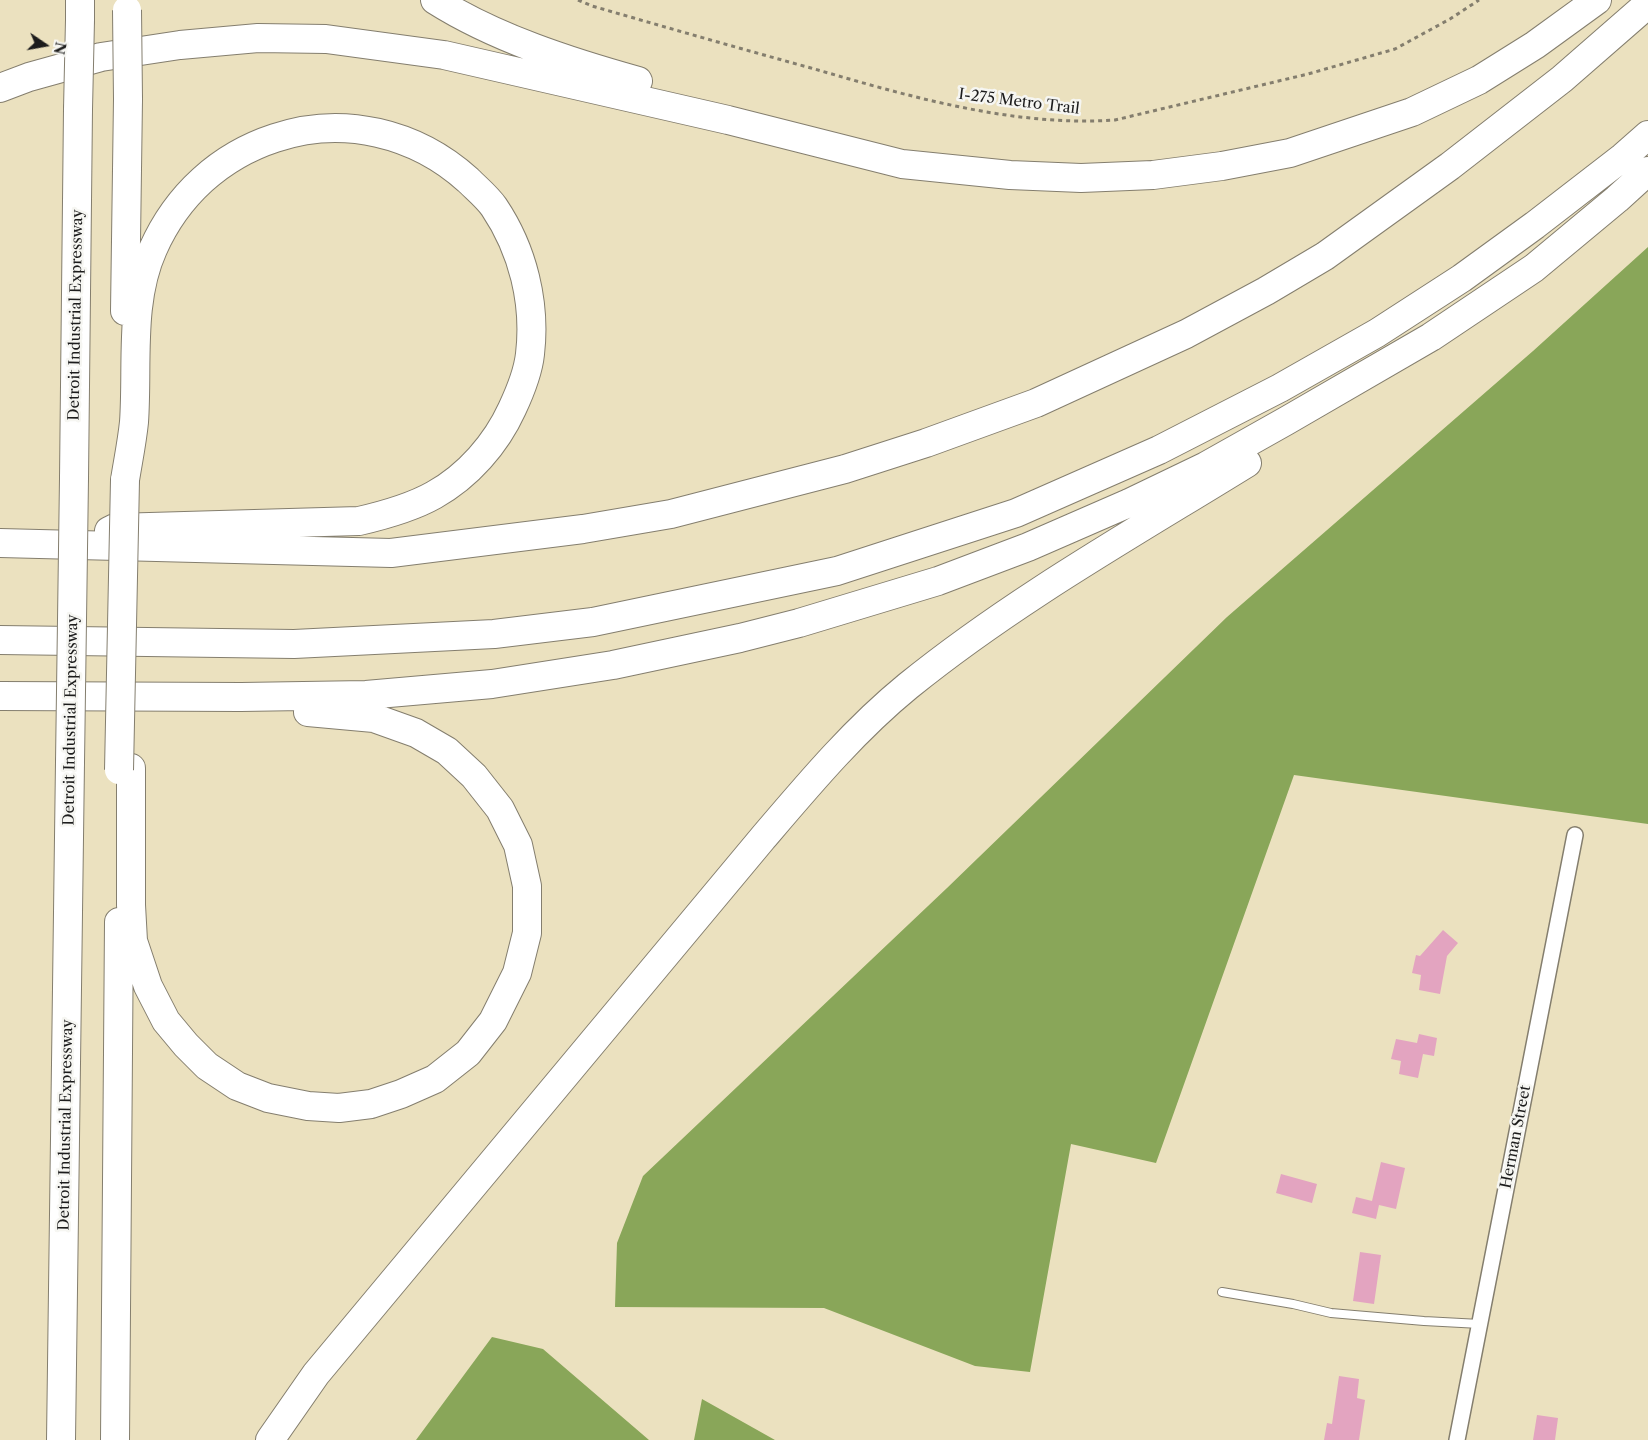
<!DOCTYPE html>
<style>
body{margin:0}
#map{position:relative;width:1648px;height:1440px;overflow:hidden;background:#ebe1bf;font-family:"Libre Caslon Text",serif}
canvas{display:block}
.north{position:absolute;left:20px;top:20px;width:50px;height:50px;-webkit-text-stroke:4px #f6f6f2;paint-order:stroke;rotate:102deg;font-size:14px;font-weight:700;line-height:20px;text-align:center;color:#1c1c1c}
.north::after{content:'';display:block;margin:auto;width:18px;height:22px;background:#1c1c1c;clip-path:polygon(50% 0,100% 100%,50% 72%,0 100%)}
</style>
<div id="map">
<canvas width="1648" height="1440"></canvas>
<div class="north">N</div>
</div>
<script>
const ctx = document.querySelector('canvas').getContext('2d');
ctx.lineJoin = 'round';
function paint(path, color) { ctx.fillStyle = color; ctx.fill(path, 'evenodd'); }
function trace(path, color, width, dash) { ctx.strokeStyle = color; ctx.lineWidth = width; ctx.lineCap = dash ? 'butt' : 'round'; ctx.setLineDash(dash || []); ctx.stroke(path); }
function drawText(font, color, halo, rows, align = 'center') {
  ctx.font = font + ' "Libre Caslon Text",serif'; ctx.lineWidth = 5; ctx.setLineDash([]); ctx.textBaseline = 'middle'; ctx.strokeStyle = halo; ctx.fillStyle = color; for (const [text, x, y, turn = 0] of rows) {
    ctx.save(); ctx.translate(x, y); ctx.rotate((+turn || 0) * Math.PI / 180); ctx.textAlign = isNaN(turn) ? turn : align; if (halo) ctx.strokeText(text, 0, 0); ctx.fillText(text, 0, 0); ctx.restore();
  }
}
paint(new Path2D(`
 M1648,247V824L1294,775L1156,1163L1071,1144L1030,1372L975,1366L824,1308L615,1307L617,1243L643,1176L947,888L1227,617L1533,351Z
 M492,1337L543,1349L649,1440H416Z
 M702,1399L775,1440H694Z`), '#89a659');
paint(new Path2D(`
 M1443,930L1458,943L1447,956L1440,994L1419,990L1421,975L1412,973L1416,955L1420,956Z
 M1419,1034L1437,1038L1434,1056L1423,1054L1418,1078L1399,1074L1401,1061L1391,1059L1396,1039L1417,1043Z
 M1381,1162L1405,1168L1396,1209L1379,1205L1376,1219L1352,1213L1356,1197L1372,1201Z
 M1281,1174L1317,1184L1312,1203L1276,1193Z
 M1360,1252L1381,1255L1374,1304L1353,1301Z
 M1339,1376L1359,1379L1357,1398L1365,1400L1359,1440H1324L1327,1423L1332,1424Z
 M1537,1415L1558,1418L1555,1440H1533Z`), '#e3a4c0');
const lane = new Path2D(`
 M1222,1292L1293,1304L1331,1313L1424,1321L1480,1324`);
const street = new Path2D(`
 M1457,1440L1575,835`);
const highway = new Path2D(`
 M435,0C495,38 570,62 638,81
 M80,20V0
 M0,88L29,77L101,57L180,45L258,38L326,39L444,55L728,120L902,164L1010,175L1081,178L1153,175L1222,166L1290,153L1412,112L1479,80L1535,45L1597,0
 M125,311L128,99
 M74,478L78,109
 M109,531L115,528L359,521C385,515 411,508 434,495C468,476 496,444 512,409C520,392 528,373 530,354C536,303 523,250 494,207C487,197 477,189 468,180C416,133 343,115 275,138C220,156 177,195 153,249C129,302 138,366 134,422C132,442 128,461 125,480
 M0,543L391,553L583,529L671,514L845,469L926,443L1036,403L1186,334L1266,291L1325,256L1450,166L1562,79L1648,4
 M0,640L294,644L494,634L593,622L837,571L1016,513L1159,450L1280,388L1377,333L1462,278L1535,225L1623,157L1648,135
 M0,696L241,697L366,695L492,684L613,665L740,638L799,623L938,581L1028,547L1129,503L1206,466L1286,421L1431,337L1534,268L1617,199L1648,171
 M131,768V905L133,941L148,986L166,1021L186,1045L207,1066L237,1086L268,1098L308,1106L339,1108L371,1104L401,1094L435,1079L468,1053L493,1021L517,973L527,933V886L518,845L500,809L474,776L447,751L416,733L374,718L308,712
 M61,1440L70,762
 M115,1440L119,922
 M270,1440L316,1374L762,839C808,785 854,730 908,686C1013,601 1132,534 1247,463`);
trace(lane, '#847e6e', 10);
trace(street, '#847e6e', 18);
trace(highway, '#847e6e', 30);
trace(new Path2D(`
 M578,0L592,6C665,27 738,48 811,68C908,96 1012,127 1115,120L1308,74L1395,49L1450,19L1479,0`), '#847e6e', 3, [4, 4]);
trace(lane, '#fff', 8);
trace(street, '#fff', 15);
trace(highway, '#fff', 28);
const highwayBridge = new Path2D(`
 M127,10L128,99
 M78,109L80,20
 M70,762L74,478
 M119,770L125,480`);
trace(highwayBridge, '#847e6e', 30, []);
trace(highwayBridge, '#fff', 28);
drawText('15px', '#1c1c1c', '#f6f6f2', [
 ["I-275 Metro Trail",1019,102,7],
 ["Detroit Industrial Expressway",76,315,-89],
 ["Detroit Industrial Expressway",71,720,-89],
 ["Detroit Industrial Expressway",66,1125,-89],
 ["Herman Street",1516,1137,-79]
]);
</script>
